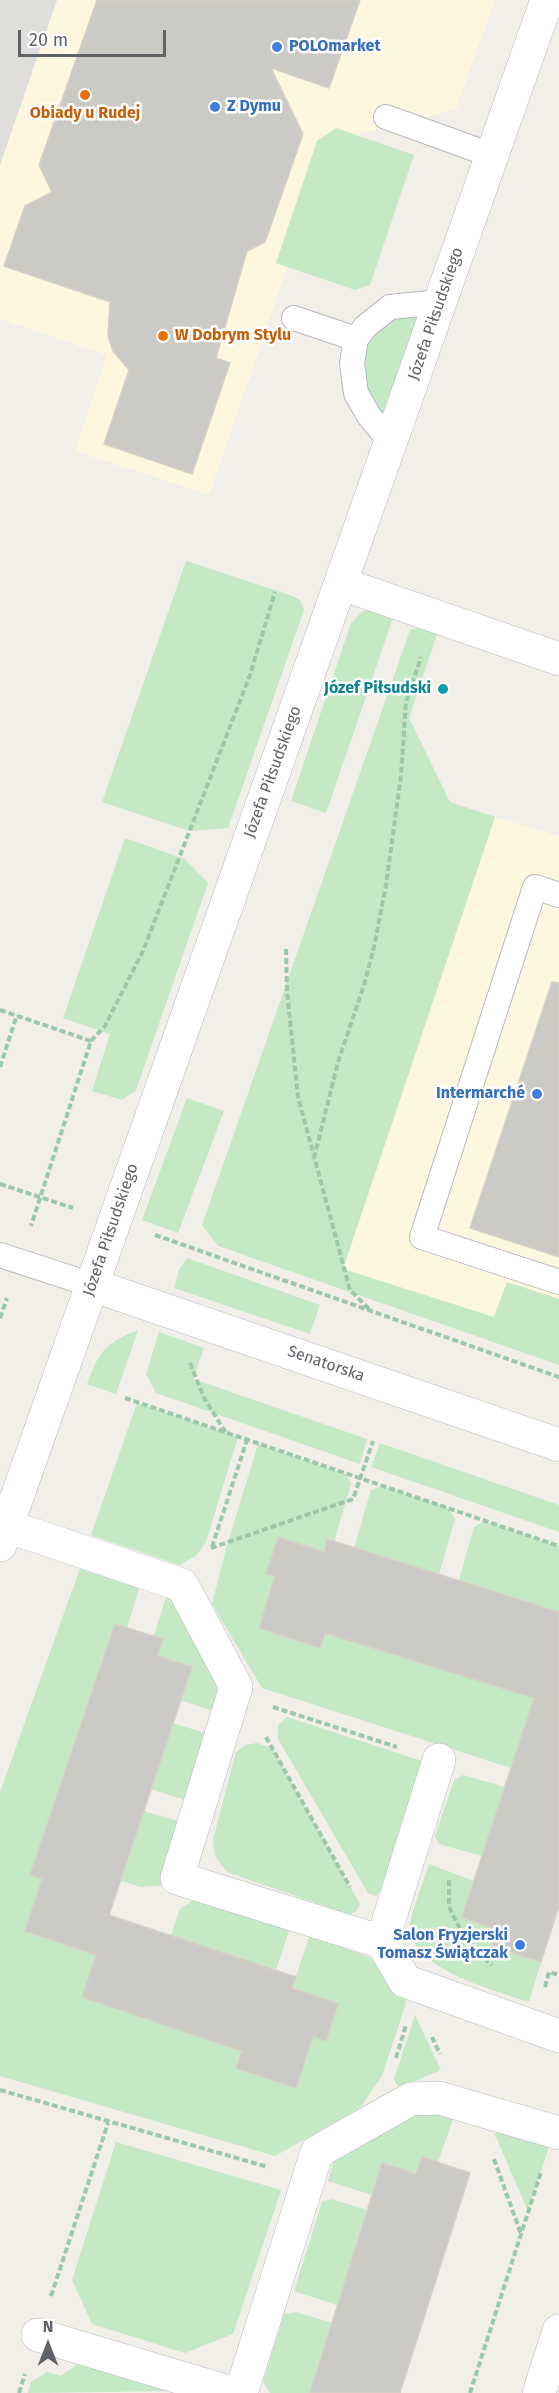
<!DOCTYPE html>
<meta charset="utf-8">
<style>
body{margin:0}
#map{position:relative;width:559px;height:2393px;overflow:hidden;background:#f1efe8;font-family:"Fira Sans",sans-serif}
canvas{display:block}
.north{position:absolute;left:18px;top:2315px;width:60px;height:60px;-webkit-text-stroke:4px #fff;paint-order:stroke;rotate:0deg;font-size:16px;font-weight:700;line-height:24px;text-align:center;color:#5f6368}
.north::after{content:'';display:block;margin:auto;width:21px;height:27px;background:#5f6368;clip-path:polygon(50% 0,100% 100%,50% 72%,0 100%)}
.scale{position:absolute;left:18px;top:30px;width:148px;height:27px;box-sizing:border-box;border:3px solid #5f6368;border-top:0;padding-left:8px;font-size:18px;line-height:21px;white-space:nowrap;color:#5f6368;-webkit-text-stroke:4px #fff;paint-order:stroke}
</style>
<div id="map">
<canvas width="559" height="2393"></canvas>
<div class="north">N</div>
<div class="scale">20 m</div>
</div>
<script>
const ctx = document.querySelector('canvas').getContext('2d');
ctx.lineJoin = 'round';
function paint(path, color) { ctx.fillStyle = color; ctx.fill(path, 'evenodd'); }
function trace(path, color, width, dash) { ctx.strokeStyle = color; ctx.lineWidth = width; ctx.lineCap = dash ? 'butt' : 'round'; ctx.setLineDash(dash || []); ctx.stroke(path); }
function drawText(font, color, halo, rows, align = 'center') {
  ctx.font = font + ' "Fira Sans",sans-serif'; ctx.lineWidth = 5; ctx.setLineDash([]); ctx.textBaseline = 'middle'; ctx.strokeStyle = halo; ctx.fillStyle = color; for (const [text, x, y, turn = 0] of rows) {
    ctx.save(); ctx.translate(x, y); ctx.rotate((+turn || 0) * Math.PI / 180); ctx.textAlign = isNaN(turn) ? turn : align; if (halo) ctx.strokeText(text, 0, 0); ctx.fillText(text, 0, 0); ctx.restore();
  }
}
paint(new Path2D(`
 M57,0H495L456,109L331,141L209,495L75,451L107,355L0,319V165Z
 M495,817L559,836V1299L507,1282L494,1317L343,1269Z`), '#fef7e0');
paint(new Path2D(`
 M0,0H57L0,165Z`), '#e0deda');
paint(new Path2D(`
 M336,128L414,155L370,285L355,290L276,263L317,141Z
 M440,302L391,442L369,416L356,339L365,327Z
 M186,561L290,595L300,600L304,610L228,828L190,831L102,802Z
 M381,609L395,612L326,813L291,801L351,623L363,611Z
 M421,627L437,634L409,718L450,802L495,817L343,1269L494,1317L507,1282L559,1299V1365L218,1246L202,1225L410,630Z
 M125,838L185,859L208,883L136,1090L122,1100L92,1091L110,1034L63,1018Z
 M187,1098L224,1111L178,1233L142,1220Z
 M187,1258L320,1305L310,1334L174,1288L179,1270Z
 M138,1330L116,1394L87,1384C100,1350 104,1344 138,1330Z
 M159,1332L204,1348L193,1379L367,1439L360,1464L156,1393L146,1374Z
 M137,1403L238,1437L206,1542L196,1556L179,1565L91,1535Z
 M380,1443L559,1505V1532L371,1467Z
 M258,1444L346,1474L351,1484L334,1542L327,1539L324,1552L278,1537L266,1574L275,1576L259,1628L320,1647L325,1633L534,1698L511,1768L262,1688L212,1604L226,1549Z
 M383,1486L448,1508L455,1519L439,1574L354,1548L371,1490Z
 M484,1521L559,1546V1612L459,1580L474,1527Z
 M83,1560L142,1579L127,1628L115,1624L30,1875L42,1879L25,1931L96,1955L82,1997L242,2051L237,2067L296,2087L313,2036L326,2040L338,2005L292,1988L310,1935L387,1964L400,1980L406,2003L382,2076L360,2108L275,2156L0,2076V1792Z
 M169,1587L229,1680L213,1711L181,1700L192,1667L157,1656L163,1639L154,1636Z
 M287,1717L422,1761L382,1889L376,1896L368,1893L278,1739V1725Z
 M173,1723L208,1734L188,1801L151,1789Z
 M257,1743L272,1748L360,1904L357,1910L350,1915L227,1872L215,1856L213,1839L236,1752L246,1745Z
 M463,1775L505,1787L482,1856L439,1844L435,1836L454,1780Z
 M144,1811L178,1821L180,1828L162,1885L141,1887L121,1881Z
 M429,1864L474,1881L462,1917L497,1930L492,1946L541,1962L529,2002C497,1991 411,1970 410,1926C410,1916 425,1877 429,1864Z
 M198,1897L290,1928L276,1970L171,1935L180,1909Z
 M415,2015L441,2070L399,2088L394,2079Z
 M414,2110L456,2111L438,2162L422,2157L416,2174L382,2163L372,2195L328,2181L335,2155Z
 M500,2123L551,2140L528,2211L495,2135Z
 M116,2142L281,2190L233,2334L185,2353L92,2324L72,2280Z
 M331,2199L367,2210L337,2305L294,2291L322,2202Z
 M296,2312L332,2323L310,2393H270L263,2382L284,2314Z
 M88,2357L175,2391L28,2393L31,2382L47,2372L61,2376Z`), '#c5e8c5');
const building = new Path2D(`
 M97,0H360L329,88L271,68L303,134L265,242L247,251L216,358L230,363L192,474L104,444L129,370L113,351L110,343L108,335L110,302L4,266L25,206L52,192L39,165Z
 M552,982L559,983V1257L470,1228Z
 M278,1537L324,1552L327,1539L559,1612V1906L541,1962L492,1946L497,1930L462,1917L534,1698L325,1633L320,1648L259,1628L275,1576L266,1574Z
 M115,1624L163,1639L157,1656L192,1667L109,1915L296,1977L292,1988L338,2004L326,2041L313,2036L296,2088L236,2068L242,2051L82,1997L96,1955L25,1931L42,1879L30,1875Z
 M422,2157L470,2173L400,2393H310L382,2163L416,2174Z`);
paint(building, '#cccac5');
trace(building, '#d6d1c6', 1.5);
const service = new Path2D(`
 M386,117L491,155
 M294,318L356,339
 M391,442L369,416L356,393L352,363L356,339L365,327L390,307L440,302
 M559,895L535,887L422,1237L559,1282
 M0,1255L92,1285`);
const pedestrian = new Path2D(`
 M342,584L559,659`);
const minor = new Path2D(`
 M92,1285L559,1445
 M7,1526L182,1585L236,1687L177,1878L382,1942
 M0,1545L547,0
 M439,1760L382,1942L405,1981L559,2036
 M38,2335L232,2393
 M241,2393L317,2152L411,2099L439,2098L559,2133
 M539,2393L559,2331`);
trace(service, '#b5b8bc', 26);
trace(pedestrian, '#b5b8bc', 34);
trace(minor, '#b5b8bc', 34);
trace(new Path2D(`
 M286,949L287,991L298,1097L350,1290L371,1311
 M0,1010L91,1041L31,1226
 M91,1041L105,1026L143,951L250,675L275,592
 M0,1067L17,1015
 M314,1158L338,1062L364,985L374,947L386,885L401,776L406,702L421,657
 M0,1184L73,1208
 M155,1235L559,1377
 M0,1318L7,1298
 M190,1363L204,1398L226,1433
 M125,1398L559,1546
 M212,1547L247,1440
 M211,1548L353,1499L373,1441
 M273,1707L397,1747
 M266,1737L350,1887
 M449,1880V1907L466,1941L492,1965
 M545,1987L549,1972L559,1975
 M432,2037L440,2054
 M396,2058L406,2025
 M0,2090L268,2167
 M494,2159L521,2234
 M51,2296L108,2123
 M19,2393L25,2374
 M470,2393L541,2172`), '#9cc7a9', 4, [6, 3]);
trace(service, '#fff', 24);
trace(pedestrian, '#fff', 33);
trace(minor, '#fff', 33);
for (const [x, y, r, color] of [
 [277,47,6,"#3f7fe0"],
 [85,95,6,"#e8710a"],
 [215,107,6,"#3f7fe0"],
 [163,336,6,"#e8710a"],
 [443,689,6,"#0f9aa8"],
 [537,1094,6,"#3f7fe0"],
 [520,1945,6,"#3f7fe0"]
]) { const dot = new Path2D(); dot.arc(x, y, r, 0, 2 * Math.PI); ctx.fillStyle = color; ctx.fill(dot); trace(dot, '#fff', 2); }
drawText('bold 16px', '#366cbe', '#fff', [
 ["POLOmarket",289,47],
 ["Z Dymu",227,107],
 ["Intermarché",525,1094,"right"],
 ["Salon Fryzjerski",508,1936,"right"],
 ["Tomasz Świątczak",508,1954,"right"]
], 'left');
drawText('bold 16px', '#c56008', '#fff', [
 ["Obiady u Rudej",85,114],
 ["W Dobrym Stylu",175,336,"left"]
]);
drawText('16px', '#5f6368', '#fff', [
 ["Józefa Piłsudskiego",436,314,-71],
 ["Józefa Piłsudskiego",273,772,-70],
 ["Józefa Piłsudskiego",111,1230,-71],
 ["Senatorska",326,1364,19]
]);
drawText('bold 16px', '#0d838f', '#fff', [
 ["Józef Piłsudski",431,689]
], 'right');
</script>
